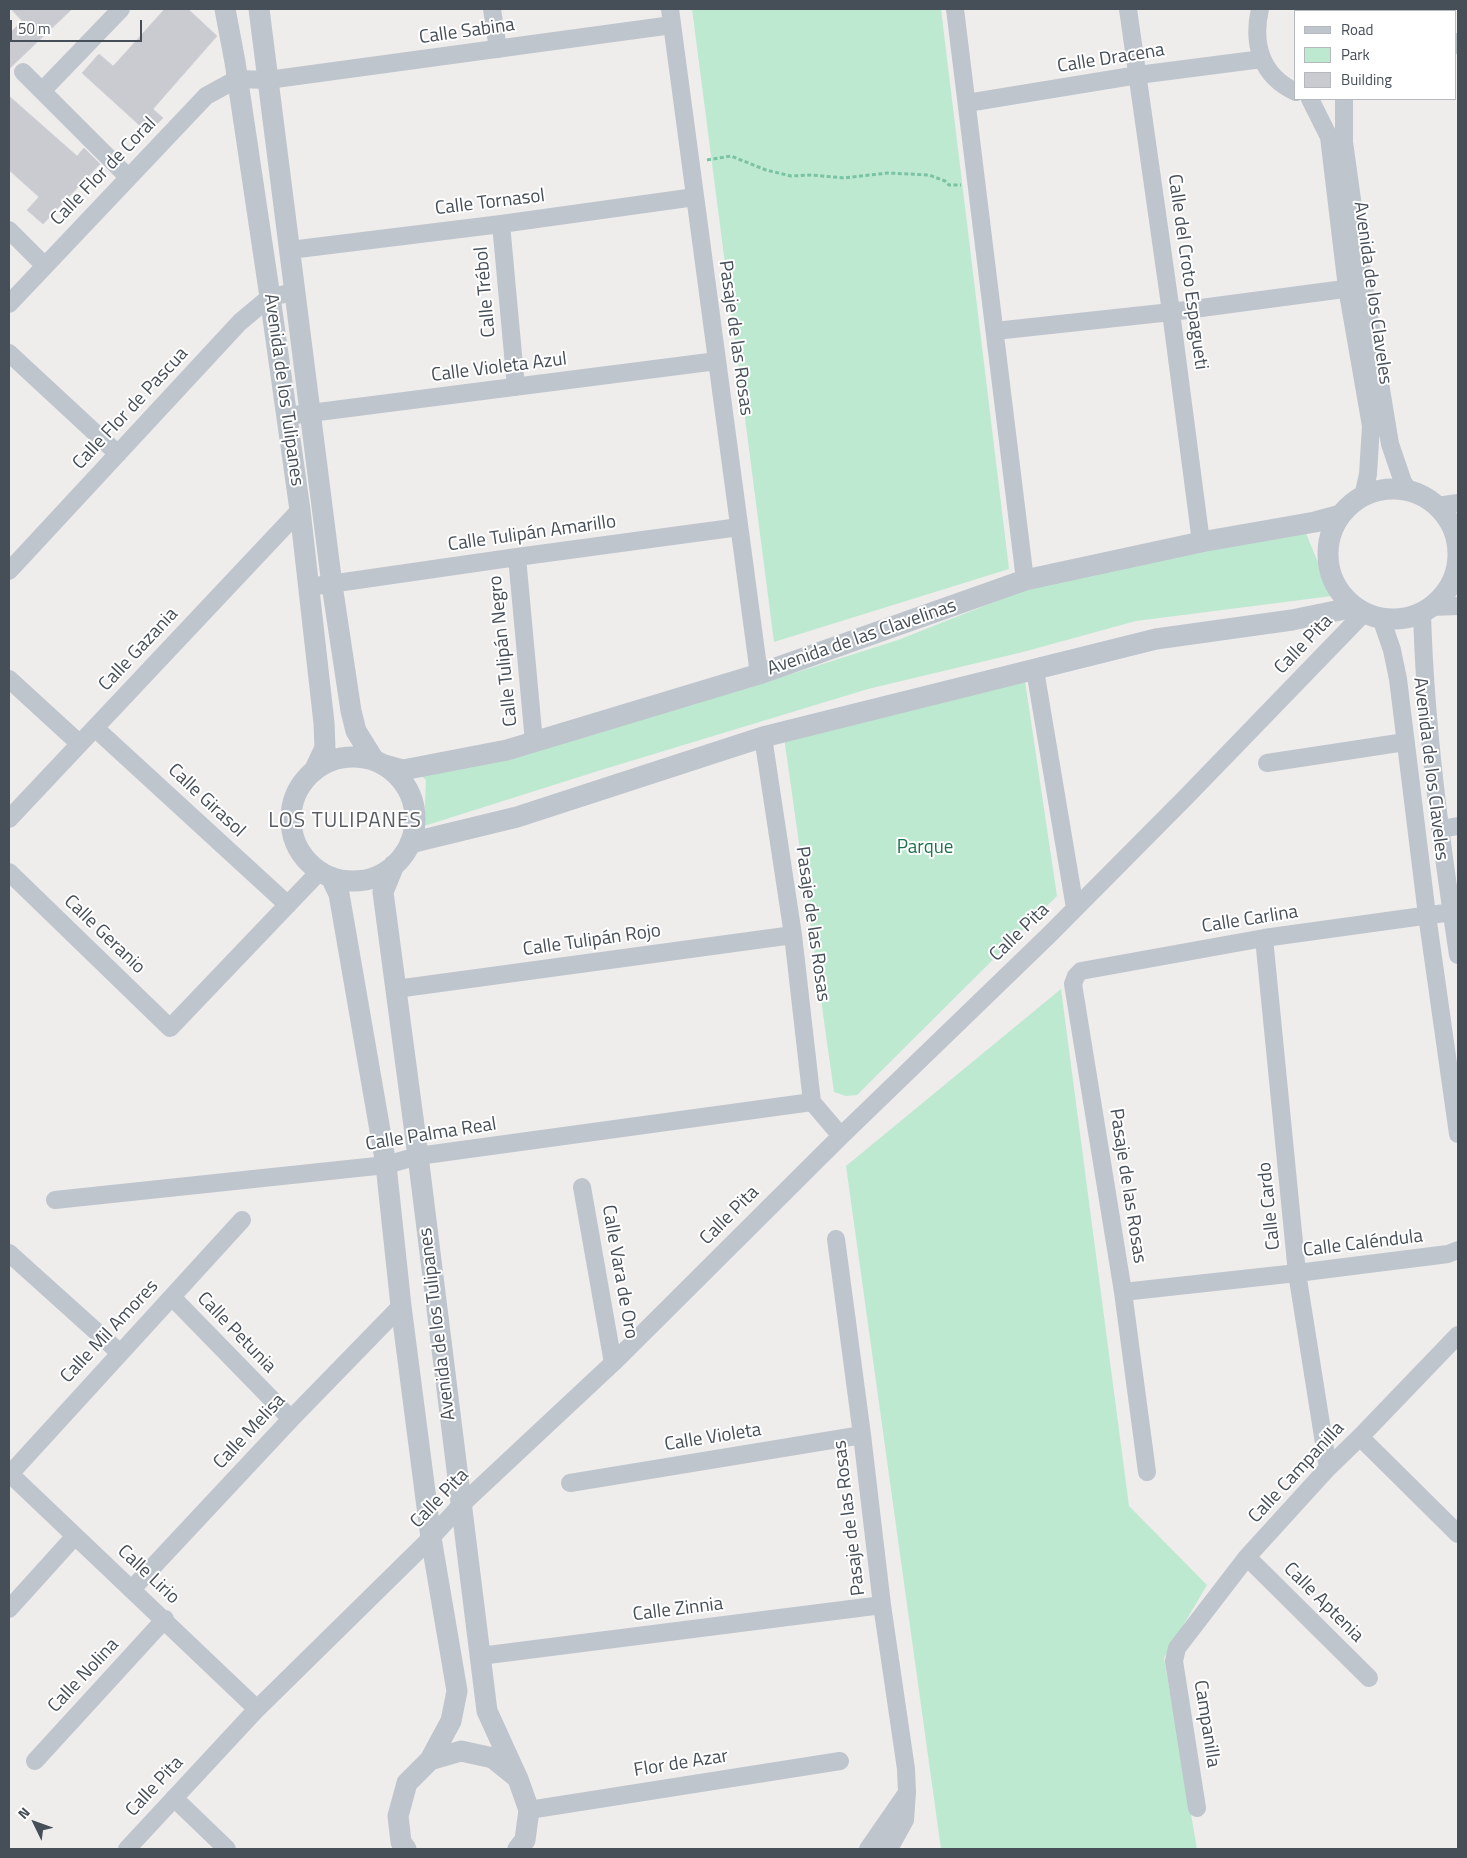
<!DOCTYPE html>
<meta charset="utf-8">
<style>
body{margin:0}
#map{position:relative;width:1467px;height:1858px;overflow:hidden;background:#efecec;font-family:"Titillium Web",sans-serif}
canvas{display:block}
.frame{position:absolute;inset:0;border:10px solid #464e57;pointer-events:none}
.legend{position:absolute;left:1294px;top:10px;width:162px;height:90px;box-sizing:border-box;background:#fff;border:1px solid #b5b8bc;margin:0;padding:6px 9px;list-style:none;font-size:15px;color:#464e57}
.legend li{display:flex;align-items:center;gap:10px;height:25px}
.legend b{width:25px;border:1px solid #b5b8bc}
.north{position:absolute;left:10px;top:1798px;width:50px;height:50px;-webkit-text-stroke:4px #fff;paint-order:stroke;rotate:312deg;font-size:14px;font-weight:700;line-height:20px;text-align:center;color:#464e57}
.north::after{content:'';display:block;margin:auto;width:18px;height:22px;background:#464e57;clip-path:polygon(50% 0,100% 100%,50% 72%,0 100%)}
.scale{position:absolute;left:10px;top:20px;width:132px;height:22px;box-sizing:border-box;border:2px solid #464e57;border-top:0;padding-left:6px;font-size:15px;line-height:18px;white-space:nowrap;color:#464e57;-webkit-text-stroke:4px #fff;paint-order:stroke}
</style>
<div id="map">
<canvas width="1467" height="1858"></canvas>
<div class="frame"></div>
<ul class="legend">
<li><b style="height:6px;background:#bec5cd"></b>Road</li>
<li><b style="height:14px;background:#bee9d1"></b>Park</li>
<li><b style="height:14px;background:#cacbd0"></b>Building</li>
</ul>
<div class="north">N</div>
<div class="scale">50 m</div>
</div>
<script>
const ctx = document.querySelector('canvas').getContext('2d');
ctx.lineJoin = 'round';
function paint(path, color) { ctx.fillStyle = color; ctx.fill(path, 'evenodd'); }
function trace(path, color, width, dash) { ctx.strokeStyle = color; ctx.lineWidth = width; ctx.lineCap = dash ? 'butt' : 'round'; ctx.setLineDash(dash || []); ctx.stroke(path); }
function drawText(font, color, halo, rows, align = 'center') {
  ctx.font = font + ' "Titillium Web",sans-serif'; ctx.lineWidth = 4; ctx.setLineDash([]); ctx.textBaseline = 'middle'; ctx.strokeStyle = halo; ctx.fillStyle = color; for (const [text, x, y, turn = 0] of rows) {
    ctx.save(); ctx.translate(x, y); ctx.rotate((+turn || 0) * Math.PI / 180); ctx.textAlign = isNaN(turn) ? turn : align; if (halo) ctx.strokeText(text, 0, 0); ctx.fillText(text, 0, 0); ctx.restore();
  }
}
paint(new Path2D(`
 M692,9H941L1009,569L774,642Z
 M1305,531L1332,596L1136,621L1023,652L868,689L598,771L424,826L426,780L418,773L769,681L898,640L1037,585Z
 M1024,674L1057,896L857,1095L846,1096L834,1092L784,737Z
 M1061,989L1129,1506L1207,1585L1164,1658L1197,1849H941L846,1166Z`), '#bee9d1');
const building = new Path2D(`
 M11,9H72L9,69V34L22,21Z
 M165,9H188L217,36L153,109L163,118L148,133L82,73L99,54L113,66Z
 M9,96L77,156L84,148L100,164L43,224L27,210L39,197L9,170Z`);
paint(building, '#cacbd0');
trace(building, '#d0d2d7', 1);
trace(new Path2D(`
 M707,160L731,156L766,170L791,176L812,175L844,178L888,173L929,175L945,181L949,185H961`), '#79c3a3', 3, [4, 2.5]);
trace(new Path2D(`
 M492,9L498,49
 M670,9L759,674
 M955,9L1025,580
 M1128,9L1171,312L1201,542
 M1260,9C1252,44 1261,76 1296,92
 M1382,9L1383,11
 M1426,9L1428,11
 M1456,42L1458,45
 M23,72L127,176
 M42,91L121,9
 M1310,99L1329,137L1347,288L1371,426L1368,474L1363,497
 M1344,99V142L1364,286L1390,444L1403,482L1409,491
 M967,103L1138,75L1262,59
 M501,224L516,387
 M9,230L44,265
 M290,250L501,224L695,197
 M9,304L206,96L237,79L268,80L672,25
 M995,331L1171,312L1359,287
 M9,353L118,454
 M287,416L717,361
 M1437,506L1458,503
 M517,557L534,742
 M9,571L240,322L270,297L295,292
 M309,587L517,557L739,527
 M1431,607L1458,606
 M1422,612C1425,727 1441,842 1458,955
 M1381,618L1392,650L1398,679L1427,915L1458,1134
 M1035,670L1075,908
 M9,679L80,744
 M95,728L288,905
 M763,737L793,935L812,1102L841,1136
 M1267,763L1405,742
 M9,819L300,510
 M1441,829L1458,826
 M9,872L170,1028L319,872
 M1264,938L1297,1273L1328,1468
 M396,989L793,935
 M582,1187L613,1363
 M55,1200L386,1165L418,1156L812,1102
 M836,1239L862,1435L882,1605L906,1769L907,1792L905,1820L889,1849
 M9,1253L119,1352
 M1123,1292L1297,1273L1448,1254L1458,1250
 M172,1297L291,1419
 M1360,1437L1458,1534
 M1147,1472L1123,1292L1073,984L1076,976L1081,971L1264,938L1452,912
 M9,1473L257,1709
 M10,1474L242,1220
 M570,1483L862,1435
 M1247,1557L1369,1678
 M132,1589L291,1419L401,1306
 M9,1609L75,1536
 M480,1656L882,1605
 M35,1761L165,1619
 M174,1798L227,1849
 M1197,1808L1174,1661L1177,1648L1247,1557L1328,1468L1360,1437L1458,1335
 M529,1810L840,1761
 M127,1849L257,1709L431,1538L460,1506L613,1363L841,1136L1049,935L1185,798L1364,613
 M868,1849L906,1794`), '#bec5cd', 18);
trace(new Path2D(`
 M225,9L235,62L270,297L300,510L324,723L325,748L314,771
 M259,9L332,585L351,711L356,731L374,760
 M1328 554a65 65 0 1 1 130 0a65 65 0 1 1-130 0Z
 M291 819a62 62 0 1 1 124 0a62 62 0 1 1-124 0Z
 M385,765L403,770L507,750L759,674L1025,580L1201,542L1315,522L1341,515
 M410,843L517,817L763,737L1156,639L1292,620L1355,607
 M394,865L383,892L418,1156L487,1711L518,1779L529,1810L525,1840L518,1849
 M331,877L339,894L386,1165L401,1306L431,1538L457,1691L451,1721L430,1760
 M406,1849L401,1842L398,1816L407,1783L430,1760L461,1751L493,1758L514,1775`), '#bec5cd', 21);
drawText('19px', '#464e57', '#fff', [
 ["Calle Sabina",467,32,-8],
 ["Calle Dracena",1111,59,-9],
 ["Calle Flor de Coral",104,172,-46],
 ["Calle Tornasol",490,203,-7],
 ["Calle del Croto Espagueti",1187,272,82],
 ["Calle Trébol",486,292,-95],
 ["Avenida de los Claveles",1372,293,82],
 ["Pasaje de las Rosas",735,338,82],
 ["Calle Violeta Azul",499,368,-7],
 ["Avenida de los Tulipanes",283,390,82],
 ["Calle Flor de Pascua",131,409,-47],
 ["Calle Tulipán Amarillo",532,534,-8],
 ["Avenida de las Clavelinas",862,638,-19],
 ["Calle Pita",1304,645,-46],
 ["Calle Gazania",139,650,-47],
 ["Calle Tulipán Negro",504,651,-96],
 ["Avenida de los Claveles",1430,769,83],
 ["Calle Girasol",206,801,43],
 ["Calle Carlina",1250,920,-9],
 ["Pasaje de las Rosas",812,924,82],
 ["Calle Pita",1020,933,-44],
 ["Calle Geranio",104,935,44],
 ["Calle Tulipán Rojo",592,941,-8],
 ["Calle Palma Real",431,1135,-9],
 ["Pasaje de las Rosas",1127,1186,81],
 ["Calle Cardo",1270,1206,-96],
 ["Calle Pita",730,1216,-45],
 ["Calle Caléndula",1363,1244,-7],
 ["Calle Vara de Oro",619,1272,80],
 ["Avenida de los Tulipanes",438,1324,-97],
 ["Calle Mil Amores",110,1332,-47],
 ["Calle Petunia",236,1333,46],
 ["Calle Melisa",250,1432,-47],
 ["Calle Violeta",713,1438,-9],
 ["Calle Campanilla",1297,1473,-47],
 ["Calle Pita",440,1499,-46],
 ["Pasaje de las Rosas",850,1518,-97],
 ["Calle Lirio",148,1575,43],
 ["Calle Aptenia",1323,1603,45],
 ["Calle Zinnia",678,1610,-7],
 ["Calle Nolina",84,1676,-47],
 ["Campanilla",1206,1724,81],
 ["Flor de Azar",681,1764,-9],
 ["Calle Pita",155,1787,-47]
]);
drawText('19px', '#1f704c', '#fff', [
 ["Parque",925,848]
]);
ctx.letterSpacing = '1px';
drawText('21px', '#595c60', '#fff', [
 ["LOS TULIPANES",345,822]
]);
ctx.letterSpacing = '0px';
</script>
